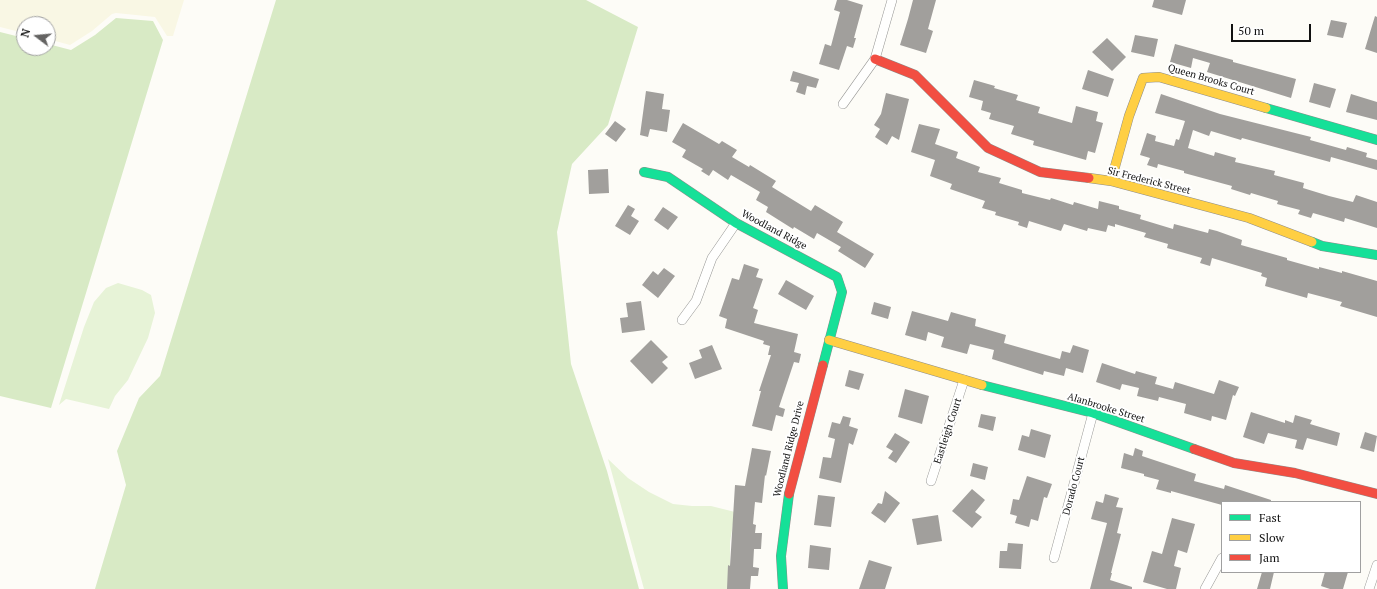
<!DOCTYPE html>
<style>
body{margin:0}
#map{position:relative;width:1377px;height:589px;overflow:hidden;background:#fdfcf7;font-family:"PT Serif",serif}
canvas{display:block}
.legend{position:absolute;left:1221px;top:501px;width:140px;height:72px;box-sizing:border-box;background:#fff;border:1px solid #a0a0a0;margin:0;padding:5px 7px;list-style:none;font-size:12px;color:#111}
.legend li{display:flex;align-items:center;gap:8px;height:20px}
.legend b{width:20px;border:1px solid #a0a0a0}
.north{position:absolute;left:16px;top:16px;width:40px;height:40px;box-sizing:border-box;background:#fff;border:1px solid #a0a0a0;border-radius:50%;rotate:286deg;font-size:11px;font-weight:700;line-height:16px;text-align:center;color:#111}
.north::after{content:'';display:block;margin:auto;width:14px;height:18px;background:#646362;clip-path:polygon(50% 0,100% 100%,50% 72%,0 100%)}
.scale{position:absolute;left:1231px;top:24px;width:80px;height:18px;box-sizing:border-box;border:2px solid #111;border-top:0;padding-left:5px;font-size:12px;line-height:14px;white-space:nowrap;color:#111;-webkit-text-stroke:3px #fff;paint-order:stroke}
</style>
<div id="map">
<canvas width="1377" height="589"></canvas>
<ul class="legend">
<li><b style="height:5px;background:#16e098"></b>Fast</li>
<li><b style="height:5px;background:#ffcf43"></b>Slow</li>
<li><b style="height:5px;background:#f24e42"></b>Jam</li>
</ul>
<div class="north">N</div>
<div class="scale">50 m</div>
</div>
<script>
const ctx = document.querySelector('canvas').getContext('2d');
ctx.lineJoin = 'round';
function paint(path, color) { ctx.fillStyle = color; ctx.fill(path, 'evenodd'); }
function trace(path, color, width, dash) { ctx.strokeStyle = color; ctx.lineWidth = width; ctx.lineCap = dash ? 'butt' : 'round'; ctx.setLineDash(dash || []); ctx.stroke(path); }
function drawText(font, color, halo, rows, align = 'center') {
  ctx.font = font + ' "PT Serif",serif'; ctx.lineWidth = 4; ctx.setLineDash([]); ctx.textBaseline = 'middle'; ctx.strokeStyle = halo; ctx.fillStyle = color; for (const [text, x, y, turn = 0] of rows) {
    ctx.save(); ctx.translate(x, y); ctx.rotate((+turn || 0) * Math.PI / 180); ctx.textAlign = isNaN(turn) ? turn : align; if (halo) ctx.strokeText(text, 0, 0); ctx.fillText(text, 0, 0); ctx.restore();
  }
}
paint(new Path2D(`
 M0,0H184L173,36H167L155,17L116,13L112,14L92,31L70,45L48,39V24H24V33L0,27Z`), '#f9f7e4');
paint(new Path2D(`
 M118,283L142,290L151,295L155,313L148,338L128,380L115,396L109,409L66,399L59,405L84,327L94,302L106,288Z
 M608,459L628,478L649,492L673,504L692,506H711L735,512L730,542V589H644Z`), '#e7f3d7');
paint(new Path2D(`
 M276,0H586L638,27L608,125L572,164L557,232L571,364L607,471L639,589H95L126,485L117,451L139,398L160,376Z
 M116,18L153,21L163,40L51,408L0,396V32L24,38V48H48V44L71,50L95,35Z`), '#d8eac5');
paint(new Path2D(`
 M837,0H847L863,5L854,38H856L853,48L847,46L839,70L819,64L825,44L831,46L840,12L834,10Z
 M913,0H936L928,29L933,31L926,53L900,45L908,19Z
 M1154,0H1186L1182,15L1152,7Z
 M1375,16L1377,17V53L1365,49Z
 M1331,20L1347,23L1343,38L1327,35Z
 M1135,35L1158,39L1154,57L1131,52Z
 M1107,38L1126,57L1112,71L1092,52Z
 M1175,44L1233,60V62L1296,79L1291,98L1207,72L1210,63L1193,58L1191,68L1170,62Z
 M1088,70L1114,79L1108,97L1082,89Z
 M793,71L819,79L816,88L807,86L805,95L796,92L799,83L790,81Z
 M974,80L995,86L994,88L1018,95L1016,100L1040,107L1038,113L1072,123L1076,106L1098,112L1096,121L1103,123L1095,153L1088,151L1086,160L1033,145L1034,141L1011,134L1014,126L989,119L991,113L981,110L983,101L969,97Z
 M1314,83L1336,89L1330,108L1309,102Z
 M646,91L664,94L662,109L670,110L667,132L650,129L648,137L640,135Z
 M886,93L909,99L899,140L892,136L887,145L875,137L880,129L874,125L881,114Z
 M1161,94L1220,114L1311,137L1310,140L1346,150L1347,147L1367,153L1366,157L1377,160V170L1331,157L1330,162L1242,138L1241,140L1211,131L1209,136L1193,130L1188,148L1214,156L1215,152L1236,158L1235,162L1275,171L1274,175L1304,183L1303,188L1329,196L1353,202L1356,195L1377,202V228L1345,218L1344,222L1313,213L1311,218L1298,214L1300,210L1277,204L1278,201L1251,193L1250,195L1231,189L1232,186L1184,173V171L1158,164L1157,168L1147,165L1150,158L1140,155L1147,133L1156,136L1155,141L1174,146L1176,139L1179,140L1185,121L1155,113Z
 M1351,94L1377,102V120L1346,112Z
 M615,121L626,129L616,142L605,134Z
 M683,123L719,144L722,141L737,150L732,157L749,167L750,165L776,181L772,187L811,211L815,205L843,222L837,232L874,254L865,268L838,251L841,247L817,233L814,239L794,227L793,229L766,212L768,207L756,200L760,192L731,175L728,180L713,170L709,176L701,171L703,169L682,157L686,150L672,142Z
 M919,124L940,129L935,144L958,152L956,158L980,167L978,172L1001,178L999,183L1022,190V193L1050,200L1051,198L1073,205L1074,202L1098,209L1099,201L1119,206V209L1141,215L1140,219L1173,229L1174,224L1208,233L1209,229L1217,231L1242,240L1241,245L1287,258V260L1319,269V267L1342,273V271L1377,281V317L1340,306L1342,302L1308,293L1307,298L1265,286L1267,278L1261,276L1262,273L1212,258L1210,266L1200,263L1202,258L1167,248L1168,244L1144,237L1146,233L1115,224V227L1108,225L1106,232L1088,228L1087,231L1064,224L1061,231L1029,221L1027,228L1018,225L1019,222L995,215L996,212L982,208L985,201L950,189L952,184L930,176L935,160L911,152Z
 M608,169L609,193L589,194L588,170Z
 M628,205L635,209L631,216L639,221L630,235L615,226Z
 M663,207L678,217L668,230L654,220Z
 M744,264L759,269L756,277L763,279L753,308L758,310L754,323L798,334L794,352L801,354L799,363L794,362L779,407L785,409L783,417L776,415L772,431L752,426L761,391H759L771,355H768L770,346L763,344L764,341L725,328L727,319L719,316L732,278L739,280Z
 M664,268L675,276L658,298L642,285L653,271L658,275Z
 M786,280L814,296L806,310L778,294Z
 M641,301L645,330L622,333L620,318L628,317L626,303Z
 M874,302L891,307L888,319L871,314Z
 M912,311L948,321L951,312L976,319L975,326L1006,335L1004,343L1060,359L1062,351L1070,353L1073,345L1089,350L1083,373L1066,368L1064,376L1044,371L1043,375L992,359L994,350L970,344L967,354L941,347L944,337L928,332L926,341L905,335Z
 M651,340L668,357L662,362L668,368L652,384L630,361Z
 M712,345L722,369L695,379L689,363L702,358L699,350Z
 M1102,363L1135,374L1136,371L1157,377L1155,384L1173,389L1175,382L1214,394L1219,380L1239,387L1235,396L1233,395L1226,420L1212,416L1211,421L1184,413L1186,404L1159,397L1158,401L1137,396L1139,388L1122,384L1120,390L1096,382Z
 M849,370L864,374L859,390L845,386Z
 M905,389L929,396L922,424L898,417Z
 M1251,412L1285,423V420L1293,423L1295,415L1312,420L1310,424L1340,433L1337,446L1307,438L1303,450L1295,448L1297,440L1268,433L1264,444L1243,437Z
 M981,414L996,417L993,431L978,427Z
 M843,416L851,418L849,426L858,429L853,445L849,443L841,483L819,478L823,457L831,458L835,439L828,437L832,422L840,424Z
 M1031,429L1051,435L1045,458L1018,450L1022,435L1029,437Z
 M1365,432L1377,436L1374,452L1360,448Z
 M895,433L910,442L896,463L888,458L893,451L886,447Z
 M752,448L771,451L766,476L765,475L762,503L755,502L753,524L756,525L755,533H762L761,549H754L753,567L759,568L758,576H751L750,589H727L728,565L730,566L735,485L745,486Z
 M1135,448L1143,451L1142,456L1196,474L1194,481L1224,489L1225,485L1271,500V502H1222V505L1171,491V493L1156,489L1159,480L1144,476V474L1121,468L1124,453L1133,456Z
 M973,463L988,467L985,480L970,476Z
 M1027,476L1052,484L1047,498L1044,497L1038,521L1031,519L1029,527L1015,523L1017,516L1010,514L1013,499L1019,500Z
 M972,489L985,500L975,512L982,517L972,528L952,511Z
 M885,491L900,503L885,523L871,513L878,503L882,504Z
 M1105,494L1119,498L1116,507L1123,508L1117,533L1121,534L1111,573H1112L1110,580L1132,587V589H1090L1107,523L1091,519L1096,501L1103,503Z
 M818,495L835,497L831,527L814,525Z
 M938,515L942,541L917,545L912,519Z
 M1172,518L1195,524L1187,553L1178,550L1174,566L1181,568L1176,589H1167L1143,582L1152,551L1162,554Z
 M1008,543L1023,544L1021,569L999,568L1000,551H1007Z
 M810,545L831,548L829,570L808,568Z
 M869,560L892,567L885,589H859Z
 M1262,572H1274L1270,589H1257Z
 M1325,572H1348L1343,589H1330L1321,586Z`), '#a19f9c');
const street = new Path2D(`
 M843,104L875,59L892,0
 M682,320L696,301L712,258L736,223
 M931,481L964,380
 M1054,558L1093,413
 M1205,589L1222,558
 M1369,589L1377,565`);
const fast = new Path2D(`
 M1266,108L1377,140
 M644,172L668,177L736,223L837,277L842,292L823,365
 M1312,242L1322,246L1377,255
 M982,385L1093,413L1194,449
 M783,589L781,556L789,494`);
const slow = new Path2D(`
 M1089,178L1111,181L1249,218L1312,242
 M1111,181L1129,116L1143,78L1159,77L1266,108
 M829,340L982,385`);
const jam = new Path2D(`
 M875,59L915,75L988,148L1040,172L1089,178
 M1194,449L1234,463L1295,473L1377,494
 M789,494L823,365`);
trace(street, '#979795', 10);
trace(fast, '#8e8d8b', 10);
trace(slow, '#8e8d8b', 10);
trace(jam, '#8e8d8b', 10);
trace(street, '#fffffe', 9);
trace(fast, '#16e098', 9);
trace(slow, '#ffcf43', 9);
trace(jam, '#f24e42', 9);
drawText('10px', '#111', '#fff', [
 ["Queen Brooks Court",1211,80,16],
 ["Sir Frederick Street",1149,181,14],
 ["Woodland Ridge",774,230,28],
 ["Alanbrooke Street",1106,408,17],
 ["Eastleigh Court",948,431,-72],
 ["Woodland Ridge Drive",789,449,-76],
 ["Dorado Court",1074,486,-75]
]);
</script>
